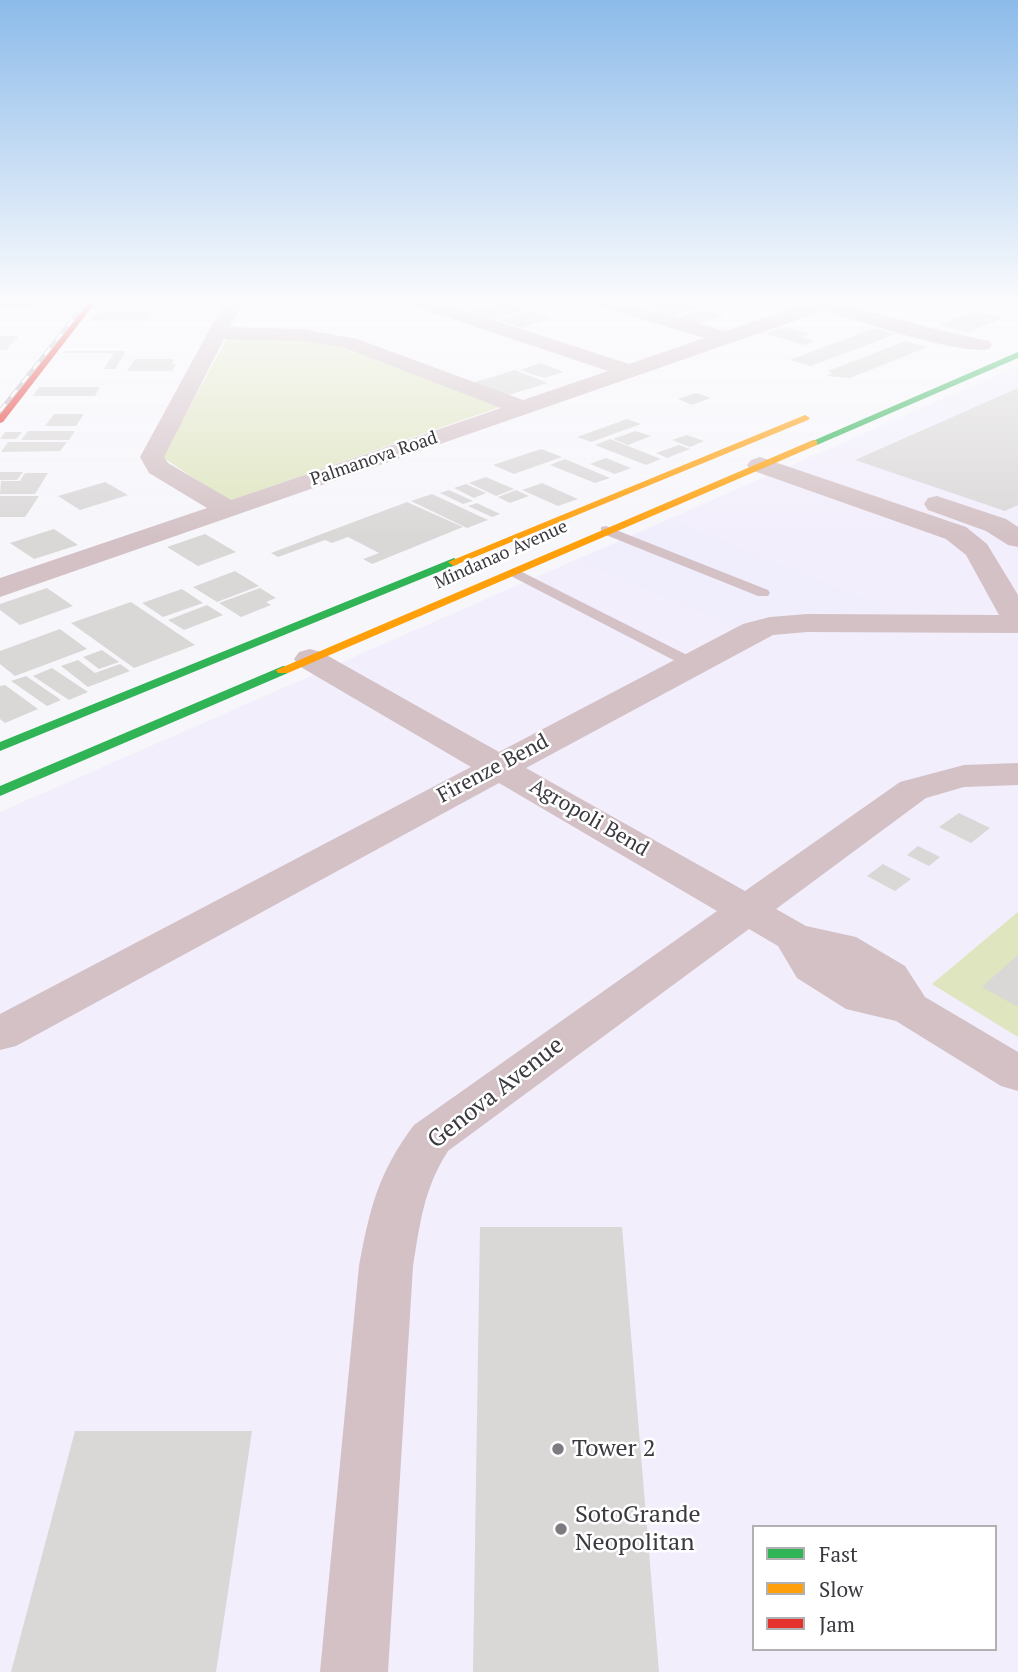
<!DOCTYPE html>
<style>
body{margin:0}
#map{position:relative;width:1018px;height:1672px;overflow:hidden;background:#f7f6fb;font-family:"PT Serif",serif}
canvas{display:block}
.legend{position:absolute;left:752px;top:1525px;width:245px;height:126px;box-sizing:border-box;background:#fff;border:2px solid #b1b0b2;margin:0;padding:9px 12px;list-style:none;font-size:21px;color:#3b393f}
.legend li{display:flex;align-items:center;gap:14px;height:35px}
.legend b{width:35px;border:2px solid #b1b0b2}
</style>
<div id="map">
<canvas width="1018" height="1672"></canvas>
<ul class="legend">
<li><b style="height:9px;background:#30b455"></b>Fast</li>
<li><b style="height:9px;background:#ff9f0a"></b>Slow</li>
<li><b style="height:9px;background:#e5322d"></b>Jam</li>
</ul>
</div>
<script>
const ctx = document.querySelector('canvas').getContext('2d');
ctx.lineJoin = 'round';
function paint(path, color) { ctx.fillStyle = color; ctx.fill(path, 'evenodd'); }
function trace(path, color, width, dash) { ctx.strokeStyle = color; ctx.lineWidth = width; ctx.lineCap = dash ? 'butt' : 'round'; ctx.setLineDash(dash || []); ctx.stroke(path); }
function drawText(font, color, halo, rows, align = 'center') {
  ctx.font = font + ' "PT Serif",serif'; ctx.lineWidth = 5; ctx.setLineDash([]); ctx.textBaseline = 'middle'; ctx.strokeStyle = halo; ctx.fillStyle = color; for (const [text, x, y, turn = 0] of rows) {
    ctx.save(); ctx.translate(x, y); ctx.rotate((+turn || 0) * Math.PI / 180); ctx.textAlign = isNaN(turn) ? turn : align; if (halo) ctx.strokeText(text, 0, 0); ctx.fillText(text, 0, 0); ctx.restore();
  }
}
paint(new Path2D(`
 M1018,366V1672H0V812ZM754,1527H995V1649H754Z`), '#f2eefc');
paint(new Path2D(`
 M670,520L901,613H783L765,615L737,627L578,561Z`), '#f0eefc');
paint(new Path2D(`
 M229,335L302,338L348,349L500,407L229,501L162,457Z
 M1018,912V1037L932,984Z`), '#dfe5bf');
paint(new Path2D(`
 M0,303H38L34,308H0Z
 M99,303H130L126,308H96Z
 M132,303H158L154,308H128Z
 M501,303H512L531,309L494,320L470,312Z
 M658,303H684L700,307L673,316L644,307Z
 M698,303H734L717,309Z
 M100,309H153L146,321H91Z
 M705,309L725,315L698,324L677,318Z
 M532,311L554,318L521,328L499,320Z
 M976,311L1004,318L968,332L940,325Z
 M786,327L810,334L801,337L815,341L805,345L766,334Z
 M875,328L896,334L811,366L789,360Z
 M0,336H19L6,350H0Z
 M905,341L928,347L850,378L827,376L832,373L828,371Z
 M65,351H126L115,369H104L114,353H62Z
 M135,359H174L172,364H176L172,371H127Z
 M541,363L564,372L544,378L520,370Z
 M515,370L548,383L505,396L472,383Z
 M39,387H100L95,396H33Z
 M1018,388V505L1005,511L855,460Z
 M696,393L711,398L692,405L678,399Z
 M54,414H84L76,426H45Z
 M627,419L641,424L591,442L577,437Z
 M28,431H75L69,440H21Z
 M635,431L651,436L628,445L613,439Z
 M5,432H22L16,439H0Z
 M687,435L704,441L690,447L672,440Z
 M610,439L661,459L646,465L595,445Z
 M8,442H67L60,451L1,452Z
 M679,445L690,449L667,458L656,453Z
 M541,449L562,457L514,474L493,465Z
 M606,458L631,468L615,474L590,464Z
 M565,459L610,478L595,483L550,465Z
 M0,472H23L17,480H0Z
 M25,473H48L35,494H0L1,481H20Z
 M486,477L514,489L496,496L469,483Z
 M105,482L128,495L80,510L58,496Z
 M542,483L578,499L558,506L522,490Z
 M466,484L486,493L474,498L454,488Z
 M449,490L473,501L463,504L440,493Z
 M516,490L529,496L510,503L498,497Z
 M432,494L488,520L467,528L411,501Z
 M0,496H39L25,517H0Z
 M407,502L463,527L372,564L363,559L379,553L348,537L332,543L325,540L278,557L271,553Z
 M477,503L500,514L492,517L468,506Z
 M54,529L78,545L34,559L10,543Z
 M205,534L236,552L198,566L167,547Z
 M235,571L259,586L217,602L193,587Z
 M47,588L73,606L20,625L0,610V604Z
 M260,588L276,598L266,602L271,605L241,617L219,603Z
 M182,589L203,603L163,617L142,603Z
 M131,602L195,645L134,668L71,623Z
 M207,605L223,615L184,630L168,620Z
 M60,629L87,649L15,676L0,664V651Z
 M102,650L119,662L99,669L83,657Z
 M78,660L95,673L120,664L130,671L88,687L61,666Z
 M52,668L88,692L69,700L33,676Z
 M26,676L61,700L47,706L11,681Z
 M5,685L38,709L5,723L0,719V686Z
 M959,813L990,828L971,843L939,827Z
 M918,846L940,857L929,866L907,855Z
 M883,864L911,879L895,891L867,876Z
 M1018,955V1007L982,987Z
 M480,1227H622L659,1672H473Z
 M75,1431H252L216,1672H11Z`), '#dad7d7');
paint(new Path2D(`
 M606,526L768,590L770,593L768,596H758L601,533V527Z
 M514,568L697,660L699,663L691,668L685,666L509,575L507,572Z`), '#d3c1c5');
paint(new Path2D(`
 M224,303H243L230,327L303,329L357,339L523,400L608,371L416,307L414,303H441L629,364L704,338L600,307L598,303H626L725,331L808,303H837L943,331L989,341L992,345L989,349C963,356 855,320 823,311L0,597V578L207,508L149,473L140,457ZM224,339L303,341L345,348L501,408L231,500L168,463L164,457Z
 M760,457L966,527L987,544L1018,595V633L807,632L773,635L526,768L745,891L900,782L964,765L1018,763V785L964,787L926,798L776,909L806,926L856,937L905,966L925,997L1018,1052V1091L1001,1086L896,1021L846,1009L797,978L778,946L749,929L448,1151C424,1188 420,1223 413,1266L388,1672H320L359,1266C370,1208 378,1173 414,1125L717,911L499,783L16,1046L0,1050V1014L471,767L299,666L294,659L299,652L310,649L321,652L499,752L743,624L770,617L807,614L999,615L966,555L946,539L751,470L747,465L751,460Z
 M937,496L1006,519L1018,527V547L1008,545L986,531L928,510L924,504L928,498Z`), '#d3c1c5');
paint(new Path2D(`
 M1018,352V358L817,445L808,443Z
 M454,558L460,562L458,564L0,751V742Z
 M283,666L288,667V673L0,796V786Z`), '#30b455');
paint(new Path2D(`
 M805,415L810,418L808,420L458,564L454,566L448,562Z
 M813,440L817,441V445L288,673H278L276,670Z`), '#ff9f0a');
paint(new Path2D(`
 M87,303H95L3,422L0,423V414Z`), '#e5322d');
const rail = new Path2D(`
 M0,411L86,303`);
trace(rail, '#c0b6ba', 4.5);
trace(rail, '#fff', 2.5, [9]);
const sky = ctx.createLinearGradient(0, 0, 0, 537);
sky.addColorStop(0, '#8cbbea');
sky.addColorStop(0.56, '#fbfbfd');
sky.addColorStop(1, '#fbfbfd00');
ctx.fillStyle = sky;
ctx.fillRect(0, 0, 1018, 537);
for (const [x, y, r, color] of [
 [558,1449,7,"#7d7b81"],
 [561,1529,7,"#7d7b81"]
]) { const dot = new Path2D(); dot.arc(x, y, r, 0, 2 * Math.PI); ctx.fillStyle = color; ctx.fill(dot); trace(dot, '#fff', 2.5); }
drawText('18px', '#3b393f', '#fff', [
 ["Palmanova Road",374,459,-19],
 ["Mindanao Avenue",501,555,-24]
]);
drawText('21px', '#3b393f', '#fff', [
 ["Firenze Bend",493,769,-28],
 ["Agropoli Bend",589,818,30]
]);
drawText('24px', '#3b393f', '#fff', [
 ["Genova Avenue",496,1093,-38]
]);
drawText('24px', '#3b393f', '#fff', [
 ["Tower 2",572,1449],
 ["SotoGrande",575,1515],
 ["Neopolitan",575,1543]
], 'left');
</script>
